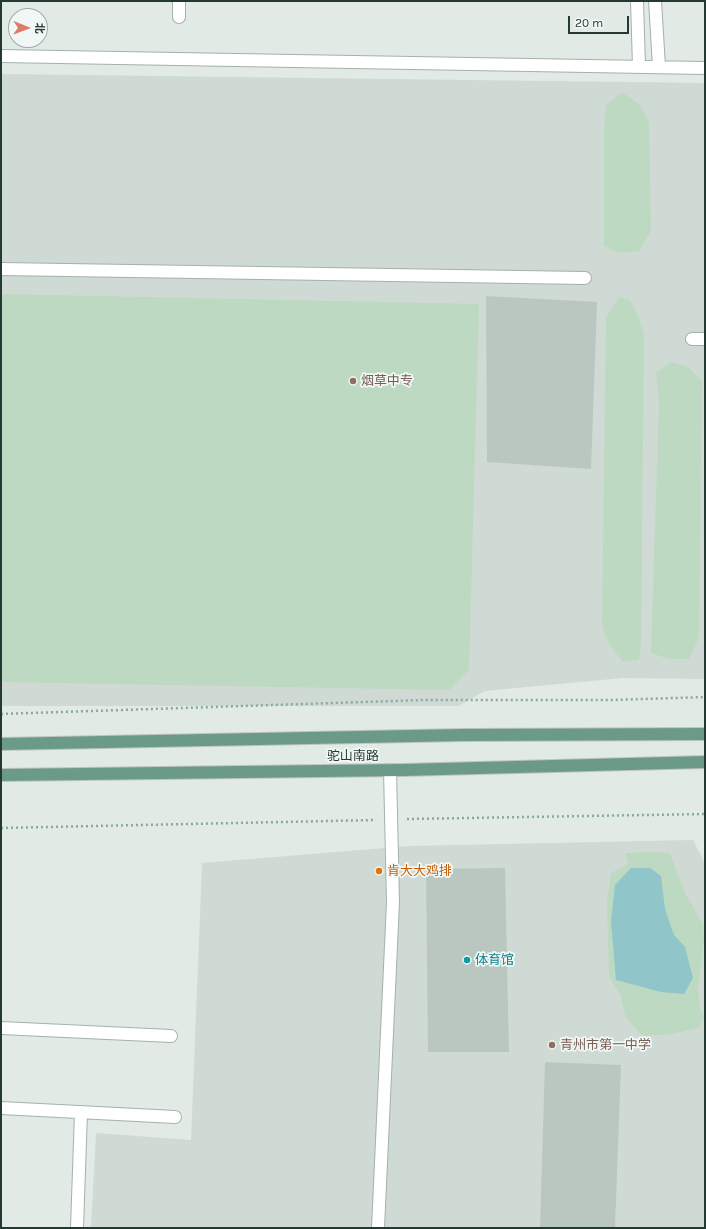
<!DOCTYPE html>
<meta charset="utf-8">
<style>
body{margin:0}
#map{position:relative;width:706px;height:1229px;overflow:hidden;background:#e1eae5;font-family:Karla,"Noto Sans SC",sans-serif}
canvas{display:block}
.frame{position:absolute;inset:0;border:2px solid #243931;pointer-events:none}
.north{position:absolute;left:8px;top:8px;width:40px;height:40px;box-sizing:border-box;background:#f1f7f4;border:1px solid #9faba6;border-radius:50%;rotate:91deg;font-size:11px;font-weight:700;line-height:16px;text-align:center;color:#243931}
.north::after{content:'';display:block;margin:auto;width:14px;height:18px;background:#e17a69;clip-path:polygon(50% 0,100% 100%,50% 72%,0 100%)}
.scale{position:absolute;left:568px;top:16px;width:61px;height:18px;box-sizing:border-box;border:2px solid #243931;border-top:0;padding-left:5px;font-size:12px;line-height:14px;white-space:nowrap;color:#243931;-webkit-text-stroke:3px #f1f7f4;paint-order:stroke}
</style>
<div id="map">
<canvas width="706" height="1229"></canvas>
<div class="frame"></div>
<div class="north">北</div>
<div class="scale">20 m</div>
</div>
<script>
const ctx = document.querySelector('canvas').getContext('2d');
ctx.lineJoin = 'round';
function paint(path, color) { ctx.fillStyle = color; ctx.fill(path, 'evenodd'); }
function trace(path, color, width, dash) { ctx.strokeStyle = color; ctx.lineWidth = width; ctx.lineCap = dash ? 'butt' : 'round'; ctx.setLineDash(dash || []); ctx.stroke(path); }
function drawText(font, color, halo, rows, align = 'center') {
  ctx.font = font + ' Karla,"Noto Sans SC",sans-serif'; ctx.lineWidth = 3.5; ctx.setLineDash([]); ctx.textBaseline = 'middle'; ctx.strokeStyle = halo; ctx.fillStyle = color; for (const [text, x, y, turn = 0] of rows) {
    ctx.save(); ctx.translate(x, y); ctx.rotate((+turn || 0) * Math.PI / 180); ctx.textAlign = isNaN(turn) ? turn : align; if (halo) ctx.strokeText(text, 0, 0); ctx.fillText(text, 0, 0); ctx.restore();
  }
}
paint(new Path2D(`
 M1,74L705,83V679L623,678L485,691L458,706H1Z
 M693,840L705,863V1228H91L96,1133L191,1140L202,863L409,846Z`), '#d0dad4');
paint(new Path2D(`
 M622,92L640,105L649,122L651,231L639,251L620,253L604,246V129L606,105Z
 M1,294L479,304L469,670L449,690L1,682Z
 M619,297L630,300L639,318L644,336L641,642L639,660L623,662L608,643L602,626L606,317Z
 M671,362L688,367L702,381L699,632L697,642L689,659H669L651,653L659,402L656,372Z
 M654,852L670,853L684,891L703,925L704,938L698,988L700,1009L704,1018L699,1028L672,1034L643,1036L626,1018L620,994L609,977L607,901L611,873L628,864L625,853Z`), '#bdd9c1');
paint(new Path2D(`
 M631,868H650L661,876L665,909L674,935L685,947L693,978L684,994L661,992L616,980L611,922L615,885Z`), '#90c6c9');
paint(new Path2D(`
 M486,296L597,302L591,469L487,462Z
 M505,868L509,1052H428L426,869Z
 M545,1062L621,1065L615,1228H540Z`), '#bac7c1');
const minor = new Path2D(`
 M637,1L639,66
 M655,1L659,67
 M179,17V1
 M1,56L705,68
 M1,269L585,278
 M692,339H705
 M1,1028L171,1036
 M1,1108L175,1117
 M77,1228L81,1112
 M378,1228L393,902L390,770`);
const major = new Path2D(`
 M1,744L463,735L705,734
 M1,775L403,770L705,762`);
trace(minor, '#a5b1ab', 14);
trace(major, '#bdc4c1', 14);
trace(new Path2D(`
 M1,714L424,700H613L705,697
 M407,819L705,814
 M1,828L376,820`), '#86aa9b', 2.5, [2, 3]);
trace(minor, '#fff', 12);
trace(major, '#6b9a89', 12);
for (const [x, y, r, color] of [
 [353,381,4,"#8d6e63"],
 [379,871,4,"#e8710a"],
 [467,960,4,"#0f9aa8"],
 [552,1045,4,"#8d6e63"]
]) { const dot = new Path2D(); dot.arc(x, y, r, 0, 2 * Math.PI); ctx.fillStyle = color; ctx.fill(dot); trace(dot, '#f1f7f4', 1.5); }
drawText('13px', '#785e54', '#f1f7f4', [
 ["烟草中专",361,381],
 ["青州市第一中学",560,1045]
], 'left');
drawText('13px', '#243931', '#f1f7f4', [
 ["驼山南路",353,756]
]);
drawText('13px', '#c56008', '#f1f7f4', [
 ["肯大大鸡排",387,871]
], 'left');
drawText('13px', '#0d838f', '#f1f7f4', [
 ["体育馆",475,960]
], 'left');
</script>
